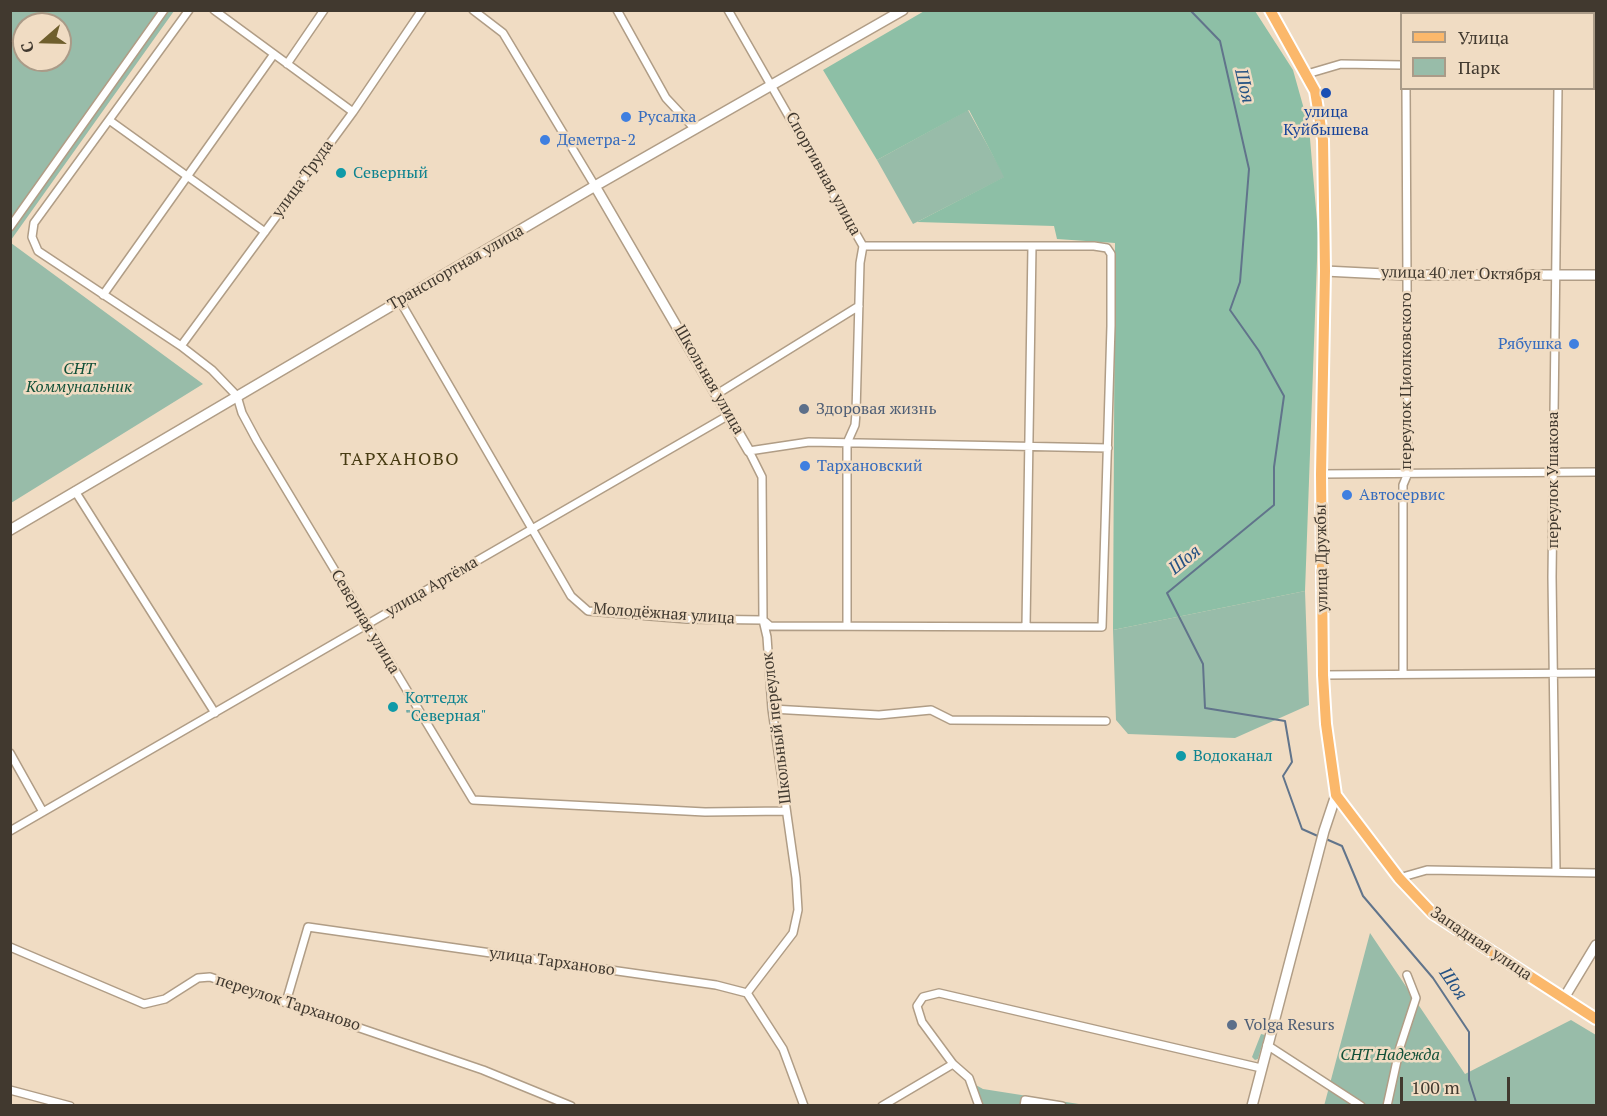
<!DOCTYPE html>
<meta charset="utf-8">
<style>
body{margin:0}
#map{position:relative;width:1607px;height:1116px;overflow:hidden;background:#f0dcc3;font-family:"PT Serif",serif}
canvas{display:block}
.frame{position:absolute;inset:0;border:12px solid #41392f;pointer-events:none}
.legend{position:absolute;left:1400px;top:12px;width:195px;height:78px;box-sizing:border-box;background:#f0dcc3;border:2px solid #aa9b88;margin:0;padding:8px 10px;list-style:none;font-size:18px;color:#41392f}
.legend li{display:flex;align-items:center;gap:12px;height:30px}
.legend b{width:30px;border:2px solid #aa9b88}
.north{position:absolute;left:12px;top:12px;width:60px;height:60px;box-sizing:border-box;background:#f0dcc3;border:2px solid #aa9b88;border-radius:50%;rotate:250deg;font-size:16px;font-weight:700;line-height:24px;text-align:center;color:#41392f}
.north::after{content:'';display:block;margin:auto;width:21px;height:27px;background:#6f5f2d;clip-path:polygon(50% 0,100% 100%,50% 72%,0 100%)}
.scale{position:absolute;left:1400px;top:1077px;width:110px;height:27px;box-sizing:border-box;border:3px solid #41392f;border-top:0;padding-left:8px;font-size:18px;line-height:21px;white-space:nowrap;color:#41392f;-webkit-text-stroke:4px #f0dcc3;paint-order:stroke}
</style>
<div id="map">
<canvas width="1607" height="1116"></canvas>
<div class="frame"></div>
<ul class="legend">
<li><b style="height:8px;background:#fbb86b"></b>Улица</li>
<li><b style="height:16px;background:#98bca9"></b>Парк</li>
</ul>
<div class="north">С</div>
<div class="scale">100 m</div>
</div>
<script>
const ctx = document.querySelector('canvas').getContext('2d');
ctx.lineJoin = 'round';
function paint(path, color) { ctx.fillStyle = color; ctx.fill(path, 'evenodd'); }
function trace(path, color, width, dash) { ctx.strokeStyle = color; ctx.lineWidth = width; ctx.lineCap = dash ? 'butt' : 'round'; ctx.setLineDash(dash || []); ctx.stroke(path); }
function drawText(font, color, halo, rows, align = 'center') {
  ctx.font = font + ' "PT Serif",serif'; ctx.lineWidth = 5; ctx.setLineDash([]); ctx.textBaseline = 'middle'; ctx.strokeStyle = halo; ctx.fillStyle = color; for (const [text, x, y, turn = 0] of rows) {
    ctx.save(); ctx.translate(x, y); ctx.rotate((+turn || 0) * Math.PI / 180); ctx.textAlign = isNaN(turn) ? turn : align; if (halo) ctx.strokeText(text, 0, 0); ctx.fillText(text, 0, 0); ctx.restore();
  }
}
paint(new Path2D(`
 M11,11H174L11,240ZM24,24H60V60H24Z
 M968,110L1005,177L913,224L877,160Z
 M11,243L203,384L11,503Z
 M1305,591L1309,705L1235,738L1128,734L1116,720L1113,630Z
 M1370,933L1465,1074L1571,1020L1596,1035V1105L1324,1106Z
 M1261,1034L1265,1035L1258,1059L1255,1060L1252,1057Z
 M974,1084L983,1089L1085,1105H982Z`), '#98bca9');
paint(new Path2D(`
 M926,10L1255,11L1293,70L1309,127L1318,233L1305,591L1113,630L1115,243L1057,239L1054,226L917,222L1004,177L969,110L877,160L823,70Z`), '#8dbfa6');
trace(new Path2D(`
 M1190,10L1220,41L1249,169L1240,282L1230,310L1259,351L1284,396L1274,467V505L1167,593L1203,664L1205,708L1285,721L1292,762L1283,776L1302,829L1320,837
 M1326,839L1342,846L1363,896L1433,978L1469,1032V1080L1476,1102L1483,1106`), '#61748b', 2);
const street = new Path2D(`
 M189,10L34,223L32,237L38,251L181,346L212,370L237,396L242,413L257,441L473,800L705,812L786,811
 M214,10L353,112
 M473,10L503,33L595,186
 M617,10L666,98L695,129
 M728,10L863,246
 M1405,10V14
 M287,64L324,10
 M1594,67H1596
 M1307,74L1341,64L1402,65
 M109,120L265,232
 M10,227L164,10
 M103,295L274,54
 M400,301L571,596L588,611L687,619L763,620L770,626L1102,627L1111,326V254L1107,248L1094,246H863
 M181,346L353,112L422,10
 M717,394L859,306
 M1321,474L1596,472
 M75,491L215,713
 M847,626V443L855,425L856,413L860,263L863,246
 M1026,626L1032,246
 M1403,672V485L1408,473L1406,88
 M1323,675L1596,673
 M772,709L879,715L931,710L951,720L1106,721
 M10,753L43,812
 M10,831L729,415
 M1556,872L1552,577L1558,88
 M1399,878L1427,870L1596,873
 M10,947L144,1004L165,999L198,978L210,977L483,1070L571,1106
 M747,993L793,933L798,910L796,878L772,709L767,637L763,620L762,477L749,451L809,442L1108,448
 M286,1002L308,927L716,985L747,993L783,1049L804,1106
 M1267,1045L1361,1106
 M10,1090L70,1106
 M882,1106L953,1064
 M979,1106L969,1078L953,1064L922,1022L917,1006L923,997L939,993L1261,1068
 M1024,1106L1025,1100L1062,1106
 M1387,1106L1400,1047L1416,998L1407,975`);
const secondary = new Path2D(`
 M595,186L749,451
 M1325,271L1405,275H1596
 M10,530L595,186L903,10
 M1564,998L1596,945
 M1252,1106L1324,831L1336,795`);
const primary = new Path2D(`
 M1270,10L1315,91L1323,140L1325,271L1321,474L1323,675L1326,724L1336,795L1399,878L1432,913L1596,1019`);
trace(street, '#b09d86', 10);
trace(secondary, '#b09d86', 12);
trace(primary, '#fff', 14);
trace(street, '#fff', 7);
trace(secondary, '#fff', 9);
trace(primary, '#fbb86b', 10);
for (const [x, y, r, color] of [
 [1326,93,6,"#1a4fb4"],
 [626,117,6,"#3f7fe0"],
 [545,140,6,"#3f7fe0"],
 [341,173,6,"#0f9aa8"],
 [1574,344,6,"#3f7fe0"],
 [804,409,6,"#5c6f8a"],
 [805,466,6,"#3f7fe0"],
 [1347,495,6,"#3f7fe0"],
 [393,707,6,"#0f9aa8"],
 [1181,756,6,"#0f9aa8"],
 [1232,1025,6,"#5c6f8a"]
]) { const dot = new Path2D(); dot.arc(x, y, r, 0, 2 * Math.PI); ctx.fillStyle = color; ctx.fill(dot); trace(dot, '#f0dcc3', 2); }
drawText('16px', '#164399', '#f0dcc3', [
 ["улица",1326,112],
 ["Куйбышева",1326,130]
]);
drawText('16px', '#366cbe', '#f0dcc3', [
 ["Русалка",638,117],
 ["Деметра-2",557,140],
 ["Рябушка",1562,344,"right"],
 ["Тархановский",817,466],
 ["Автосервис",1359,495]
], 'left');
drawText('16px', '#0d838f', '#f0dcc3', [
 ["Северный",353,173],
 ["Коттедж",405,698],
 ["\"Северная\"",405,716],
 ["Водоканал",1193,756]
], 'left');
drawText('16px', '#41392f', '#f0dcc3', [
 ["Спортивная улица",823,174,61],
 ["улица Труда",303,179,-54],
 ["Транспортная улица",456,268,-30],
 ["улица 40 лет Октября",1461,274,1],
 ["Школьная улица",709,380,60],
 ["переулок Циолковского",1406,381,-90],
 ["переулок Ушакова",1553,480,-90],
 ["улица Дружбы",1322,558,-91],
 ["улица Артёма",432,587,-30],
 ["Молодёжная улица",664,614,4],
 ["Северная улица",365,622,59],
 ["Школьный переулок",777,728,-97],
 ["Западная улица",1481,944,34],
 ["улица Тарханово",552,962,8],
 ["переулок Тарханово",288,1003,18]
]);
drawText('italic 16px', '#115038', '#f0dcc3', [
 ["СНТ",79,369],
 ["Коммунальник",79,387],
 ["СНТ Надежда",1390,1055]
]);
drawText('16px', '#4e5e75', '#f0dcc3', [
 ["Здоровая жизнь",816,409],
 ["Volga Resurs",1244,1025]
], 'left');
drawText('italic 18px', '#255283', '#f0dcc3', [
 ["Шоя",1244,86,77],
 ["Шоя",1185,560,-39],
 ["Шоя",1453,984,55]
]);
ctx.letterSpacing = '1.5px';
drawText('18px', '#473b12', '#f0dcc3', [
 ["ТАРХАНОВО",400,460]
]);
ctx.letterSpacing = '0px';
</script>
